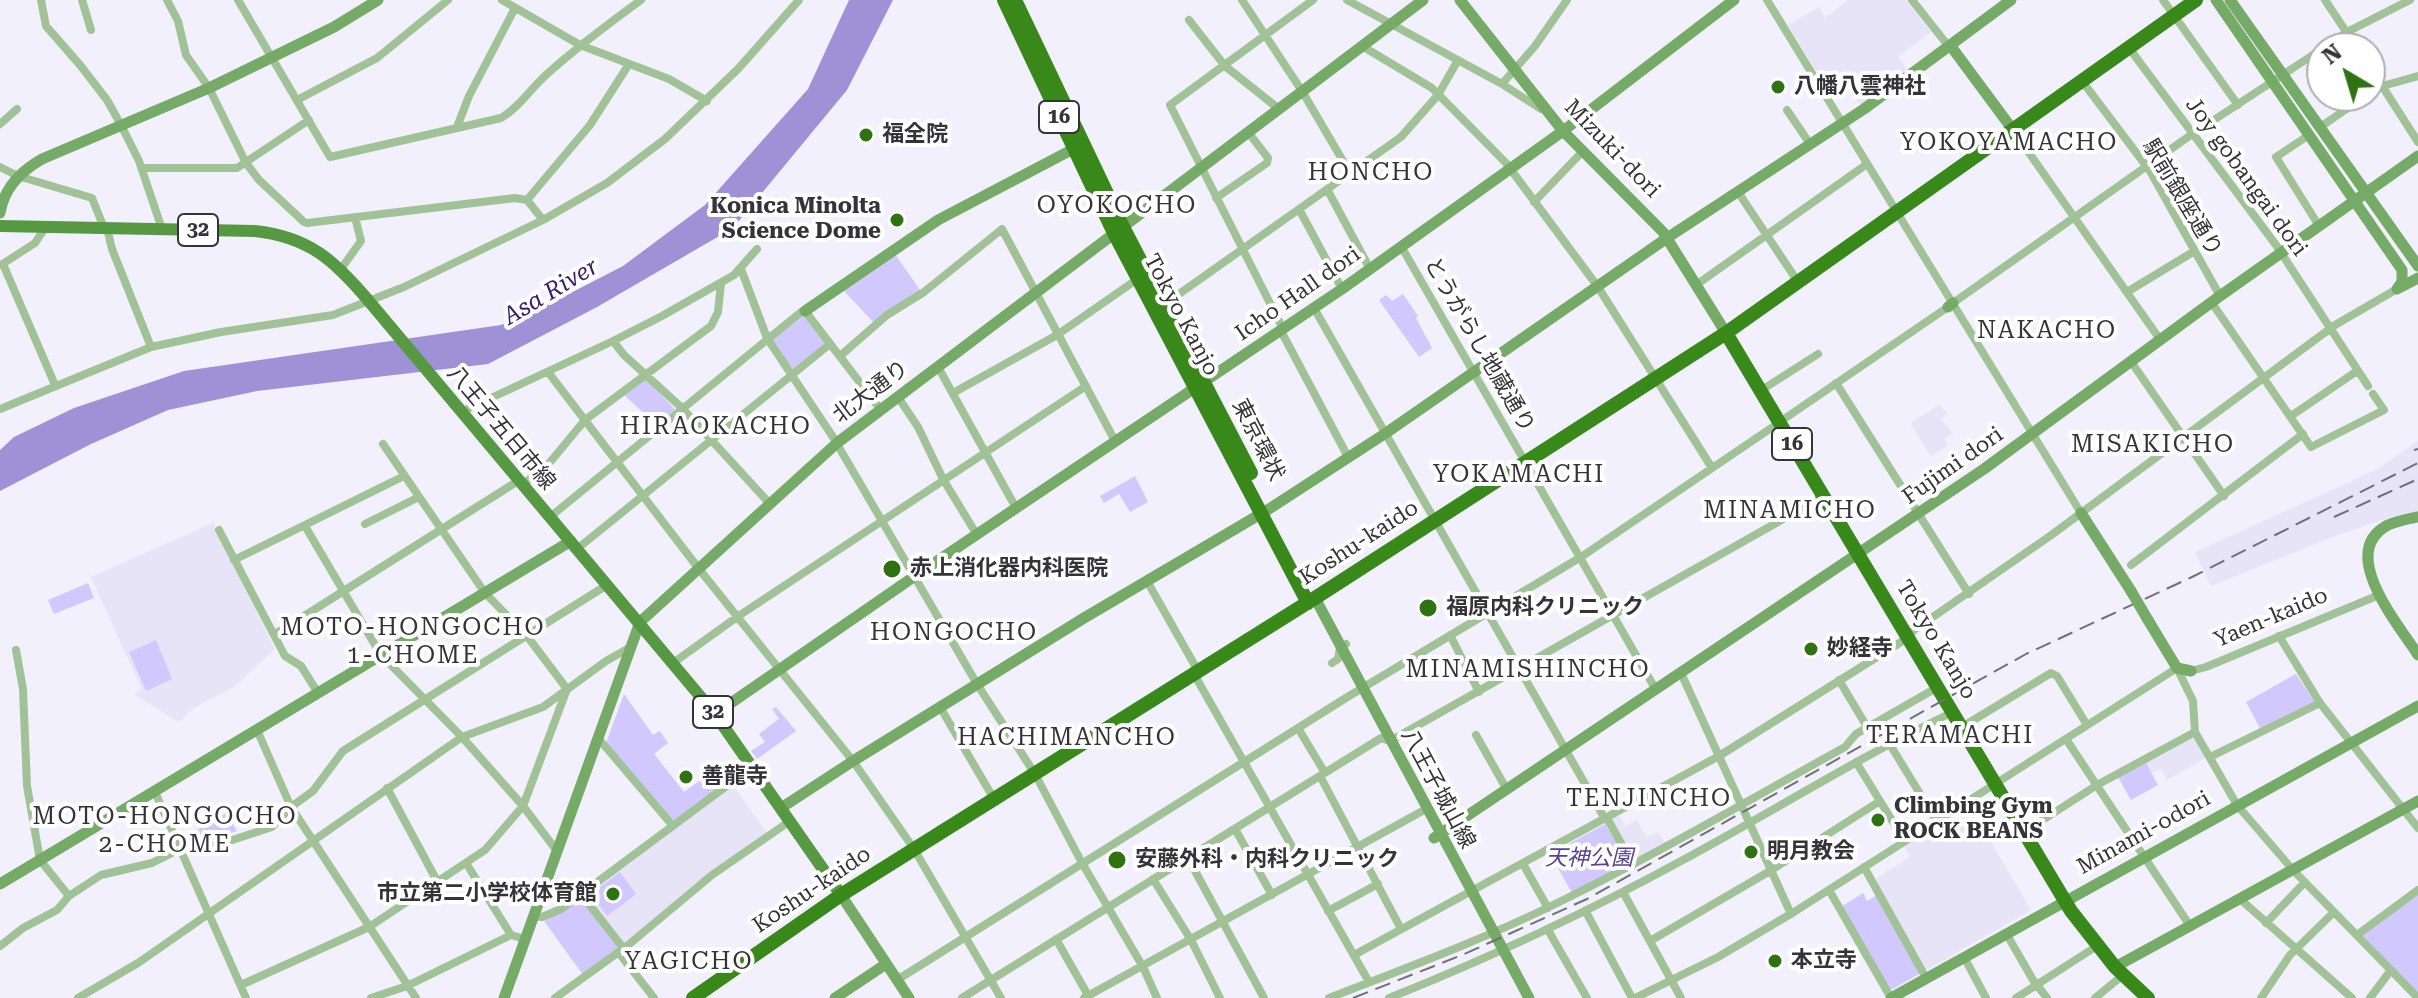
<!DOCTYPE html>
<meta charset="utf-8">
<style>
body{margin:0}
#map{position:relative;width:2418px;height:998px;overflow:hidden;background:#f2f0fc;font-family:"Roboto Serif",serif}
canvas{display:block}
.north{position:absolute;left:2306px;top:32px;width:80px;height:80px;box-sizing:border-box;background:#fff;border:2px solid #aeaeaf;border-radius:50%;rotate:322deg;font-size:22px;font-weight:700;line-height:32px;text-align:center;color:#343438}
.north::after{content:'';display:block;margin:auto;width:28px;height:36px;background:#2e7211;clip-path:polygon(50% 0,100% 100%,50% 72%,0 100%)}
</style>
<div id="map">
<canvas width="2418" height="998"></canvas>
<div class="north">N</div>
</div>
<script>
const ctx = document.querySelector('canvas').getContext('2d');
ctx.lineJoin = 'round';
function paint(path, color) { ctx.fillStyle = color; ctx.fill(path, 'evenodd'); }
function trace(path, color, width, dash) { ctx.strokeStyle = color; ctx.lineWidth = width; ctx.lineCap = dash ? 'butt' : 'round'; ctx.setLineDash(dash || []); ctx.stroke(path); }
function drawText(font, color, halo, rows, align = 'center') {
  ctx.font = font + ' "Roboto Serif","Noto Sans JP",serif'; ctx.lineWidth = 8; ctx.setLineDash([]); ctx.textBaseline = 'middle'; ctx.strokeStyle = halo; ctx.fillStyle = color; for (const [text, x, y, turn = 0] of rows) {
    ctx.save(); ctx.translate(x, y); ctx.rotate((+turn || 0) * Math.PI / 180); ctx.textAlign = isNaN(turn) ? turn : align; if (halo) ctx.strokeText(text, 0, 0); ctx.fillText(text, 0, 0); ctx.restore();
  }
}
paint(new Path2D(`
 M1848,0H1906L1931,32L1898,57L1909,72L1861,106L1850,90L1843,95L1840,91L1837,93L1831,84L1826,87L1788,25L1819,7L1825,18Z
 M1939,405L1948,414L1941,419L1953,433L1944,439L1948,446L1930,456L1911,424L1913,421Z
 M2418,441V512L2388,518L2335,536L2211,586L2195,552L2376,470Z
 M213,523L275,649L234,687L194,708L179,722L135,695L141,688L91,577Z
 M2195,732L2209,756L2167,780L2161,769L2152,773L2144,759Z
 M733,785L767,833L693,885L624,945L587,896V893Z
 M1617,812L1625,826L1637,820L1647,837L1658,832L1668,846L1633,865L1607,818Z
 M1977,818L2031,910L1923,972L1872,881L1910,857L1901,841L1934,821L1944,837Z`), '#e7e4f7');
paint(new Path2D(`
 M895,254L922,293L876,325L843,290Z
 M1403,294L1418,316L1416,318L1432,348L1419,357L1379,300L1386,295L1392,301Z
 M801,312L830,344L791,375L767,338Z
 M646,379L675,409L657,425L624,395Z
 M1135,476L1148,502L1130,512L1119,494L1104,503L1100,496Z
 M88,583L94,598L54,614L48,600Z
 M156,640L172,679L146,691L129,652Z
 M2296,674L2315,702L2260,728L2246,702Z
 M624,694L653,735L660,731L668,743L654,754L684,792L702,779L712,782L718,789L678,820L671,819L606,743Z
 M776,707L796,731L757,759L751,751L765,742L759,734L779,719L772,709Z
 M2144,759L2158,785L2131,800L2117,775Z
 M226,813L237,831L212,840L187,842L185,837Z
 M1605,824L1628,862L1627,865L1572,893L1550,854Z
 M620,872L636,894L607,916L591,894Z
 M1863,893L1867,901L1879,894L1923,972L1887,992L1839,908Z
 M2418,894V994L2362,935Z
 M583,897L622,947L583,975L544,921Z`), '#d1c8fd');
paint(new Path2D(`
 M849,0H893L847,90L733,228L597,307L488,364L257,391L168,410L91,444L0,491V450L14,437L74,408L184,371L501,325L561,298L623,266L705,205L808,89Z`), '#9f91d6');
trace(new Path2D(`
 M41,0L46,26L80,65L107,100L121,125L139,161L162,229
 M82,0L91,30
 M167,0L178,21L186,55L209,88L246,163L259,180L304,222L307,223L515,198L527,200L543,220
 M238,0L330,157L501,118C519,108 531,88 547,74C576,48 608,24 641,0
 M502,0L580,45L669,79L707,101
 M1242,0L1302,91L1350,173
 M1347,0L1502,84L1541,109
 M1767,0L2081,513
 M1912,0L1946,43L1950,45
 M2163,0L2238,105
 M2325,0L2357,48
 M1189,20L1225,66L1279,109
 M1362,46L1432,88L1506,163L1598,287L1712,468
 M2129,48L2276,245L2368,386
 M2323,48L2347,32L2410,0
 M2370,67L2418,142
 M2082,81L2150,171L2220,296
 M1502,84L1535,46L1567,0
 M2370,93L2379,87L2418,76
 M297,100L377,58L448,0
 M1787,110L1810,144
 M0,124L17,109
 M457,127L469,96L515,8
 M2319,128L2365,96
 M2013,130L2161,341
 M2309,135L2276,157L2319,226
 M0,167L18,176L92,198L104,228
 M142,168H237L309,120
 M1327,189L1370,269
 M1738,192L1798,282
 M1216,198L1267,163L1268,158L1248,132
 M527,200L590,125L629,64
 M1534,202L1583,151
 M1299,209L1342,289
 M107,228L112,249L151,347
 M1401,246L1656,690
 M3,264L55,385
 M1,265L35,243L45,228
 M341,269L361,241L355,217
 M741,269L767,338L833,437L977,684L1035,774L1082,863L1143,967L1157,998
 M1696,285L1867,164
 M2127,292L2193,252
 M1953,303L2188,137L2322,49
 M2212,303L2311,447L2384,410L2373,394
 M1162,306L1401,137L1438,95L1458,60
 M1314,308L1605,819
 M1283,329L1170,105L1313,0
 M1281,331L1348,457
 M613,341L624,355L682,408L770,504
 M840,356L887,315L924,292L1002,229L1115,441
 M2132,363L2224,496
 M938,367L1016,508
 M548,372L699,569L853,761L914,849L1001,998
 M1836,383L1969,594
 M1760,391L1818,354
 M953,393L1057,335L1139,278
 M898,397L918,427L943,479L977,535
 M0,409L151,347L221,332L333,315L404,287L543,220L607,183L665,139L738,69L799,0
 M461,412L613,341L662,316L734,275L757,249
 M2291,416L2357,371
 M1787,417L1948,307
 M383,444L485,593L527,636L567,689
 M522,485L546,467L585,420L711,326L718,312L721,283
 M550,517L801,312L805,311L881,410
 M365,524L419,497
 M305,526L381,655L462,737L523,806L557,851
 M219,530L285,656L301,666L318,693
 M577,549L830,344
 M234,560L404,476
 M2131,565L2303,434
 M1147,581L1198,671
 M274,635L518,481
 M1450,635L1479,692
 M2279,636L2320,703L2418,828
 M16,650L23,689L27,786L40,860L69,896
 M673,663L737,617L1086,386
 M1332,663L1338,659L1340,648L1346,644
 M2191,671L2206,667L2379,595
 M1681,673L1791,914
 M1194,674L1369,982
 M1839,680L1867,727
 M940,707L994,799
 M1962,727L2051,673L2057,676L2087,725
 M1298,728L1325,773
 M257,730L291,807L416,998
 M1476,735L1507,790
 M598,738L673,826
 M2066,739L2190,926
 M1889,743L1936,820
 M2210,757L2320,703
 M1856,762L1904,840
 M1320,776L1401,929
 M387,788L437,881
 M155,792L246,998
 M1607,818L1633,865
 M1235,829L1272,895
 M2024,832L2097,785L2195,732
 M1188,858L1264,998
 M466,863L511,935
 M1523,864L1548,908
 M1864,867L1926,978
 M1153,879L1191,940L1220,998
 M1829,890L1891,998
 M1623,892L1681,998
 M581,894L624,949
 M2240,899L2352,998
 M1328,911L1378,884
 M1586,912L1632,998
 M533,916L542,917L561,909L752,767
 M2266,923L2305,882
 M1548,930L1587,998
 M2006,933L2033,980L2047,998
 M2357,935L2418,890
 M1056,939L1089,997
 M1650,941L1770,871L1880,801
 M0,946L23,928L57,910L69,896L101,875L152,863L180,849L217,845L272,827L291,807L313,791L343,751L607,585
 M619,953L654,998
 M1354,955L1719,756L1901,642L1914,630L2050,536L2335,325L2397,289
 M1964,957L1986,998
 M897,980L1349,696L1581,557L1780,422
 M241,985L369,927L485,850L523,806L567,689
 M78,998L138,963L462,737L543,707L606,661L631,647
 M371,998L407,986L511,935L525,939
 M555,998L627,946L712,875L790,821
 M962,998L1381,738L1390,741L1824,496
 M1084,998L1426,809
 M1329,998C1403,969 1477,942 1549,907C1650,858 1747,801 1845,747L1856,734L1938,687
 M1389,998C1489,958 1586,913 1681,861C1772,812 1859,757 1953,712
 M1635,998L1718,957L1794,912L2177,668L2193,701L2195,732L2237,805L2293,870L2418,998
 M2016,998L2097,946
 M2095,998L2123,975
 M2261,998L2290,955L2334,912
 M2370,998L2391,970`), '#a0c296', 8);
trace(new Path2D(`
 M1460,0L1563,131L1663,232L1726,333
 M2216,0L2402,270V282L2397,289
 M2230,0L2418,266
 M1950,45L2013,130
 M0,213C4,188 21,171 42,159L209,88L334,27L378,0
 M2397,289L2418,278
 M1948,307L1953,303
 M805,311L938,220L1079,146
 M2081,513L2131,591
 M2418,517C2408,519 2397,521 2388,525C2336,552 2399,625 2418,655
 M1315,598L1529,998
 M2148,620L2177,668L2191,671
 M715,714L915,576L1342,289L1563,131L1734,0
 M781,808L853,761L1084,618L1269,509L1386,433L1667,238L1864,109L2011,0
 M1434,838L1984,469L2220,296L2418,156
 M0,884L571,541
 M841,895L909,998
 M2115,967L2418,801
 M504,998L640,622L837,443L1423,0
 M835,998L886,964
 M1891,998L2418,706`), '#76aa67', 11);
trace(new Path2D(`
 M0,226L255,231C309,237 334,260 368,300L715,714L841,895`), '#579843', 12);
trace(new Path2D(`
 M1004,0L1114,233L1308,603
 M1015,0L1123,227L1251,473
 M1726,333L2071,911L2115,967L2148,998
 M693,998L841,895L1315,598L1726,333L2196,0`), '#39881a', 14);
trace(new Path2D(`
 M2414,450L2418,449
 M2334,517L2418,479
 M1353,998L1462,955L1587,899L2026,654L2192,577L2418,463`), '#717076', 2, [16, 8]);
trace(new Path2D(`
 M2131,591L2148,620`), '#76aa67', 11);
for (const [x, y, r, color] of [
 [1778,87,8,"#2e7211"],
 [866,135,8,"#2e7211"],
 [897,220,8,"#2e7211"],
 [892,569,10,"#2e7211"],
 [1428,608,10,"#2e7211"],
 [1811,649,8,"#2e7211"],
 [686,777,8,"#2e7211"],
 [1878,820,8,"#2e7211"],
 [1751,852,8,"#2e7211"],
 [1117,860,10,"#2e7211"],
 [613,894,8,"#2e7211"],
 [1775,961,8,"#2e7211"]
]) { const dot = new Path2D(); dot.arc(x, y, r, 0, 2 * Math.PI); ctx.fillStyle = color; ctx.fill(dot); trace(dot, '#fff', 3); }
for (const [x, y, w] of [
 [1059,117,40],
 [198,230,40],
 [1792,444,40],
 [713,712,40]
]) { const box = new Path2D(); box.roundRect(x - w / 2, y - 16, w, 32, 6); ctx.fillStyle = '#fff'; ctx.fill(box); trace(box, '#343438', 2); }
drawText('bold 20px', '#343438', null, [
 ["16",1059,117],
 ["32",198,230],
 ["16",1792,444],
 ["32",713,712]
]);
drawText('bold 22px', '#343438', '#fff', [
 ["八幡八雲神社",1794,87],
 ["福全院",882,135],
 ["Konica Minolta",881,207,"right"],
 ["Science Dome",881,232,"right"],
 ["赤上消化器内科医院",910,569],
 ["福原内科クリニック",1446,608],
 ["妙経寺",1827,649],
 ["善龍寺",702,777],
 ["Climbing Gym",1894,807],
 ["ROCK BEANS",1894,832],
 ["明月教会",1767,852],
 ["安藤外科・内科クリニック",1135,860],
 ["市立第二小学校体育館",597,894,"right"],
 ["本立寺",1791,961]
], 'left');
drawText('22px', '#343438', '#fff', [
 ["Mizuki-dori",1612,149,46],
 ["Joy gobangai dori",2246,177,54],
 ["駅前銀座通り",2182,198,59],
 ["Icho Hall dori",1298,294,-35],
 ["Tokyo Kanjo",1181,315,62],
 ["とうがらし地蔵通り",1479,345,60],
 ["北大通り",871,392,-37],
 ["八王子五日市線",501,428,50],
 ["東京環状",1258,440,63],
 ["Fujimi dori",1953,466,-35],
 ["Koshu-kaido",1359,543,-33],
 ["Yaen-kaido",2271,618,-23],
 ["Tokyo Kanjo",1936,640,59],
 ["八王子城山線",1438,789,62],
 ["Minami-odori",2144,833,-29],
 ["Koshu-kaido",812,890,-34]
]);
drawText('italic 22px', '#594295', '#fff', [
 ["天神公園",1589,859]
]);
ctx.letterSpacing = '2px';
drawText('24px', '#343438', '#fff', [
 ["YOKOYAMACHO",2009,143],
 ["HONCHO",1371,173],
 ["OYOKOCHO",1117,206],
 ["NAKACHO",2047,331],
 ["HIRAOKACHO",716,427],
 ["MISAKICHO",2153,445],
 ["YOKAMACHI",1519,475],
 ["MINAMICHO",1790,511],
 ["MOTO-HONGOCHO",413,628],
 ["1-CHOME",413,656],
 ["HONGOCHO",954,633],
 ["MINAMISHINCHO",1528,670],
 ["TERAMACHI",1950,736],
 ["HACHIMANCHO",1067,738],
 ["TENJINCHO",1649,799],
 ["MOTO-HONGOCHO",165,817],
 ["2-CHOME",165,845],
 ["YAGICHO",689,962]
]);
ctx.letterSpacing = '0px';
drawText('italic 24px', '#371c6c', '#fff', [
 ["Asa River",551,292,-31]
]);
</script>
